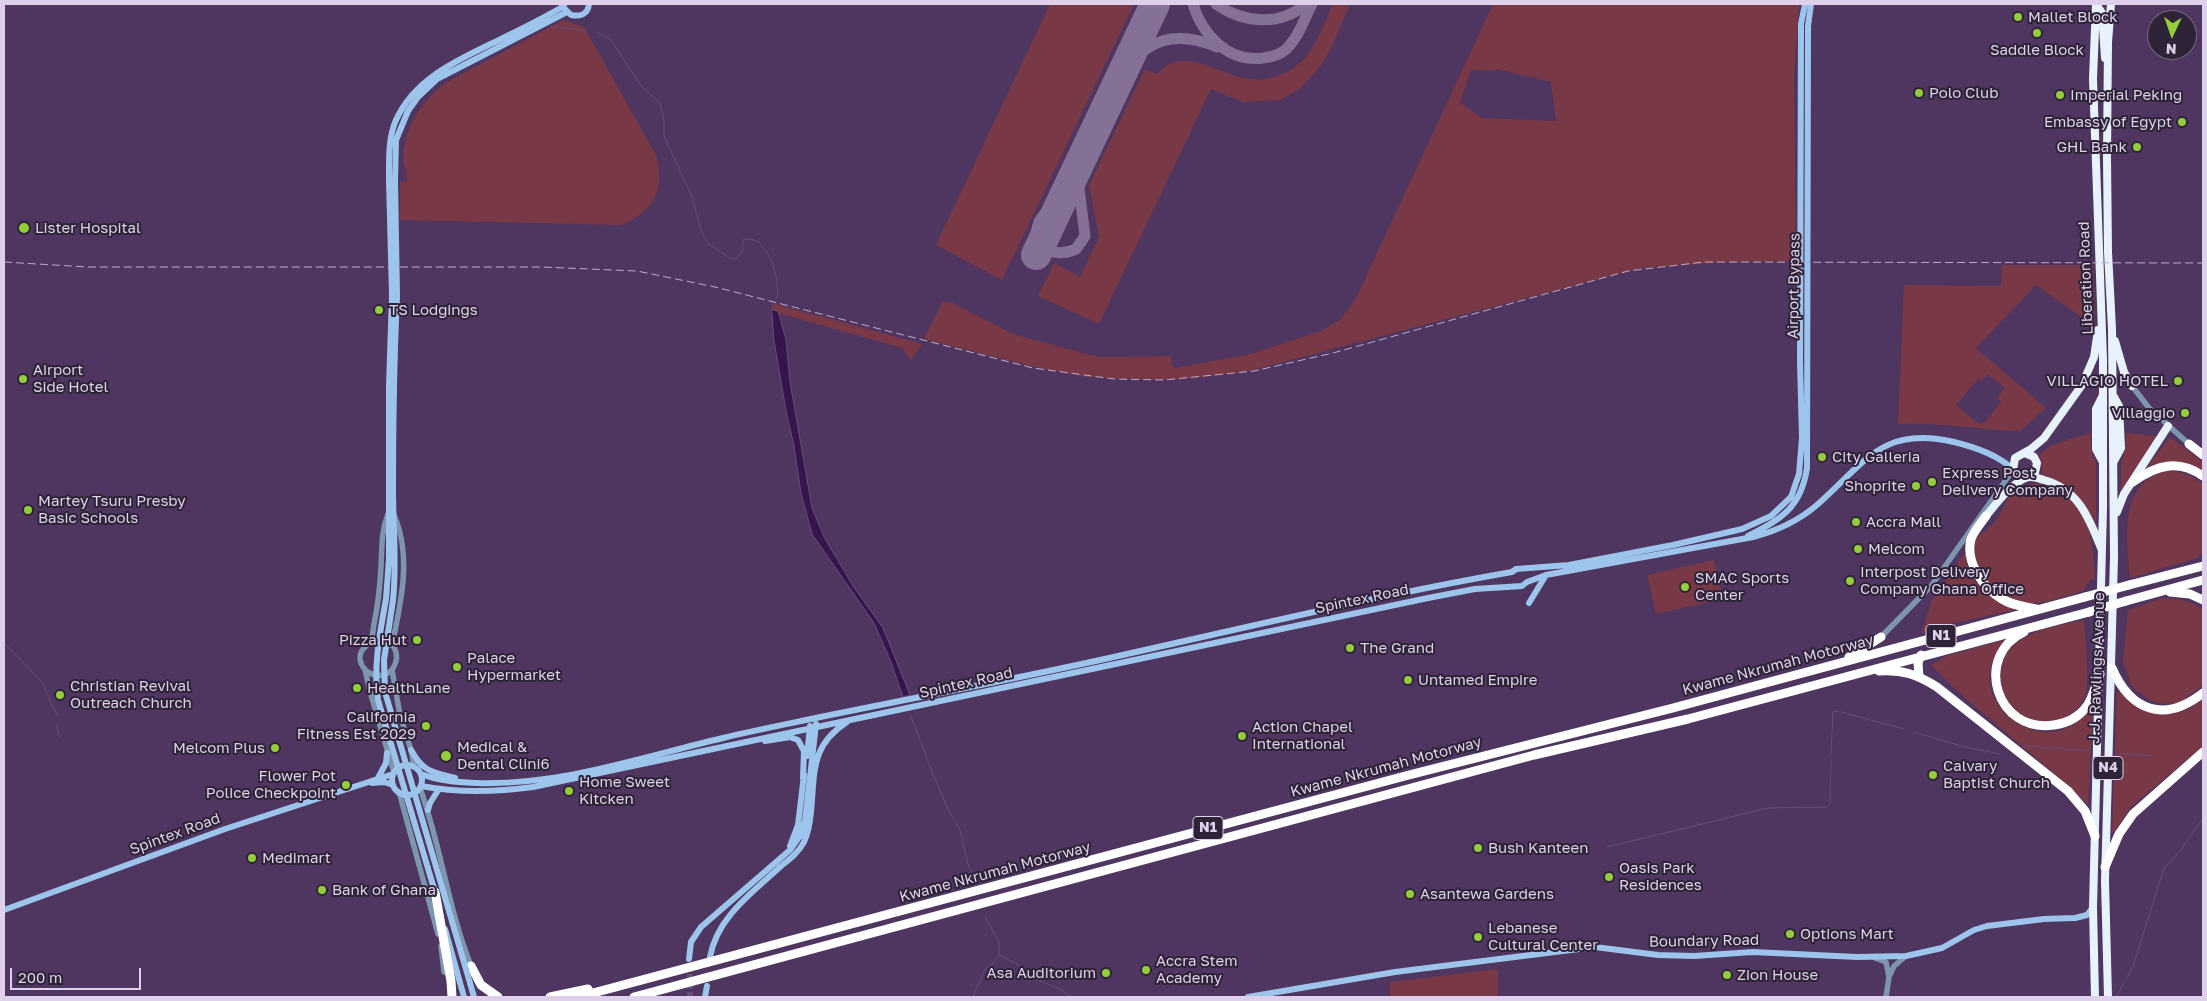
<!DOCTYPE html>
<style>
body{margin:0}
#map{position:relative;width:2207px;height:1001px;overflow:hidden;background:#4e3661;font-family:"Golos Text",sans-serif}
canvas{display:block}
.frame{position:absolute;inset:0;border:5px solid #ded0ea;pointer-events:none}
.north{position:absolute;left:2147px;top:10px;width:50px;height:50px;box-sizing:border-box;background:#2e2337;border:1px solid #74687f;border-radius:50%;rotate:183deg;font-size:14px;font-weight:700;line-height:20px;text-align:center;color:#ded0ea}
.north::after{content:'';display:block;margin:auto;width:18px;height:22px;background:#94cc3c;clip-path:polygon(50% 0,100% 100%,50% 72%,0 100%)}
.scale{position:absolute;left:10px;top:968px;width:131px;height:22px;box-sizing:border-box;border:2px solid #ded0ea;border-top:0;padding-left:6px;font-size:15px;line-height:18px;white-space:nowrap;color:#ded0ea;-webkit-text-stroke:4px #2e2337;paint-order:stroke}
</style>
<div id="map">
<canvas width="2207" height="1001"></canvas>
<div class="frame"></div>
<div class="north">N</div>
<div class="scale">200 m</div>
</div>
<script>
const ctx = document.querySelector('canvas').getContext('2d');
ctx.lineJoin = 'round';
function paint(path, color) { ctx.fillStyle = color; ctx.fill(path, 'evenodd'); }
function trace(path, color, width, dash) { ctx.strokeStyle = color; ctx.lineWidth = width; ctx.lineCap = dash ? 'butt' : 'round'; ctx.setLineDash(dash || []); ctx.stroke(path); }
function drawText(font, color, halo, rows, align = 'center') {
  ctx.font = font + ' "Golos Text",sans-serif'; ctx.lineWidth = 4; ctx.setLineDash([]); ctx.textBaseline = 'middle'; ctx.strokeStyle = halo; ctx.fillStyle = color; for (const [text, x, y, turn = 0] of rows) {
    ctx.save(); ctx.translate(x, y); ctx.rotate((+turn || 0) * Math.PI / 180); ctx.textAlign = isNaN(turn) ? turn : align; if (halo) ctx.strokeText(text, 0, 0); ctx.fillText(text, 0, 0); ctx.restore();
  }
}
paint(new Path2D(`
 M1050,4H1134L1002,280L936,245Z
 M1333,4H1350L1332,46L1322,64L1302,87L1281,100L1243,102L1211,89L1099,324L1038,296L1054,263L1080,277L1099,237L1089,185L1145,69L1157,74C1162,69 1165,65 1172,63C1206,52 1239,93 1280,75C1289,71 1298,66 1305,58C1317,43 1325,22 1333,4Z
 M1493,4H1799L1794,75L1796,261L1730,262L1641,268L1249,371L1197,378L1166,380L1087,377L1038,368L924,339L943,301L945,303L951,302L1013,334L1087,354L1099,357L1171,356L1172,366L1175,368L1251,354L1321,331L1342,318L1356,298ZM1496,69L1551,82L1556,121L1482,118L1460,103L1471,70L1493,71Z
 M563,20L584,27L656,155C666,189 654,212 621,225L400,220V182L407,181C408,174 404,169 404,162C401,130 423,99 447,82Z
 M2002,265H2093L2095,327L2036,285L1976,348L2046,408L2020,431C1979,430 1939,422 1898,424L1904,285L2001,286ZM1988,374L2005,388L1997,398L2001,402L1984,423L1979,424L1956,405L1978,379L1982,381Z
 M772,303L922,344L911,360L902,348L778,313L772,310Z
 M2090,433L2091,450L2096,464V522L2075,493L2042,474L2040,454L2052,445Z
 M2127,433L2156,436C2148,457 2136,473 2121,490V464L2125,450Z
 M2170,437L2203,462V474C2185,462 2169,460 2148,466Z
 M2166,471C2182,471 2192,474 2203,485V552L2197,558L2131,578L2129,573C2128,542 2120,501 2148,479C2153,475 2161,473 2166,471Z
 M2037,483C2090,499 2092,530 2095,578L2089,581L2083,591C2068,595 2051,602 2035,603C1997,606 1974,575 1974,540C1980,535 1987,530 1993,524C2011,503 2002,487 2037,483Z
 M1965,552C1969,584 1987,597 2015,610L1955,623L1921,634L1932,600Z
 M1714,560L1723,599L1656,614L1647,575Z
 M2162,598C2177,599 2191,599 2203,610V685L2179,703L2161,704L2149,700L2132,687L2123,661L2128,610Z
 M2084,620C2085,637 2091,687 2084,699C2063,738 2003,724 2001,677C2000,666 2005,653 2013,646C2032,629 2060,625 2084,620Z
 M2004,640C1996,652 1988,668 1990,683C1994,719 2040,745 2073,725C2080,720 2086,712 2093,707L2088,805L2069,786L1967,700L1931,665L1946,656Z
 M2120,691C2142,718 2177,723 2203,698V746L2131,807L2115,831L2112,833L2117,693Z
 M1498,969V997H1390V982Z`), '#783845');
const water = new Path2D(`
 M772,310L778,311L786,340L790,382L812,508L824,537L853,586L883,628L910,695L903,697L891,662L874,623L812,534L801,493L794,446L786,411L774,340Z`);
paint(water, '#36144c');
trace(water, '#684c7b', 1);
trace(new Path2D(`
 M550,26L586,31
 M597,32L611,40L642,87L660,103L664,120V136L692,197L701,230L707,243L730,258L736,259L742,252L743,240C768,231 781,282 777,299
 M4,643L42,682L57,715
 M910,714L933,774L946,805L960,830L969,868L975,877V886
 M56,725L60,737
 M1914,732L1965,747L2000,754
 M2023,747L2026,746L2089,751
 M2116,753L2152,756
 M1831,754L1833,712L1837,711L1904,729
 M1607,847L1768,808L1827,807L1830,803L1831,761
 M985,917L999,942V955L1017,964L1029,976L1059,989L1072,997
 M2117,996L2133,966L2164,868L2181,850L2203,818
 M973,997L985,969L994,963L999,955`), '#684c7b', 1);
trace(new Path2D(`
 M1193,4C1202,34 1228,63 1263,58C1273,57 1284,53 1290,45C1300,34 1305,17 1312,4
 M1216,4C1243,23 1279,27 1306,4
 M1121,75C1147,38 1176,30 1217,47
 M1065,193C1058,203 1044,211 1039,222C1028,248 1056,259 1076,249L1085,236L1079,189L1083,155`), '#857196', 11);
trace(new Path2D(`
 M1036,255L1155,4`), '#857196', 30);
trace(new Path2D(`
 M690,965V997`), '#644d76', 6, [6, 3]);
trace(new Path2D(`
 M2132,386L2149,408L2189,444
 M1881,637L1931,586L2013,470
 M370,641L382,639L394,647C401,661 392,678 375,675C367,673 361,667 360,659C359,649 367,647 371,640C373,635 373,629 374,624C378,605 380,586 381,567C382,548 381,531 388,514
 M392,645C401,603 412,556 394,515
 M365,669L369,688L394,773
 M392,670L400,715L411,750L414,766
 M420,788C441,846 448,908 471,966
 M399,792L438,934
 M441,946L444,972
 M1875,958L1886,962L1889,977L1886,997
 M1890,975L1894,966L1906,956`), '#7d96ae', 5.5);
trace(new Path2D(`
 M565,9L571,15C581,17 588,14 589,4
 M389,180C389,160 388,138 396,120C415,78 458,60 497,41C519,30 542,19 564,6
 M395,180L396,140L408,111L418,97L437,79L567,12
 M1748,536C1781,519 1801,508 1807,468L1808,26L1811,4
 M386,599L389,559V386L392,296
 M393,600C397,563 393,527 393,490C393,425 394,360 397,296
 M1529,603L1546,575
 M765,741L790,737L798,740L804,751L803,778
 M411,750C423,772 432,772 455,778
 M807,756L810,726
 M392 780a15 15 0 1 1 30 0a15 15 0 1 1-30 0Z
 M421,774C439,781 457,782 476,783C560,786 642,757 723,738C752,731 782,725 811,719C913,698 1016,679 1118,656C1249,627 1380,595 1512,572L1516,569L1569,565L1673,545L1742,529L1771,516L1791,497L1799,474L1802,438L1800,362L1801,24L1805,4
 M378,778L386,763L387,753
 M372,783L384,782L393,785
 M421,786C457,793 497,792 533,787L1428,598L1475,589L1522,586L1527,582L1546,575L1753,537C1777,531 1798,521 1817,505C1865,463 1882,425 1954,442C1975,447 1996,454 2013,469
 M428,810L430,803L439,789
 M790,846L798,825L804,775
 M4,910L225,829L393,774
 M445,929L464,997
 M710,957C717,917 753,892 781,866C790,859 799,852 804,842C809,832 810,822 811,812C815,772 810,746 847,722
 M689,959L691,942L701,927L790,850L800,836L805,821L816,724
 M470,983L474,997
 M705,997L707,986
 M1248,997L1395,972L1595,947L1658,955L1694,956L1753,952L1857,957L1906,956L1942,948L1974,930L1987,926L2044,919L2075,918L2087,915L2093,907`), '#9dc4eb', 6);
trace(new Path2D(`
 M2096,4L2102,13L2105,58
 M2115,341L2124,372L2132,386
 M2102,397L2096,409V449L2103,462
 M2025,453L2034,457L2037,463L2035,473L2029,477
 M2114,461L2121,448L2119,406L2114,397
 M2025,478L2017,475L2013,470L2015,458L2031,449L2044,438L2082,385L2094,357L2098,330
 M2117,512L2124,494L2168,426
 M1986,516C1997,503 2009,486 2025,478C2031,475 2038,478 2044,480C2078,489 2089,518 2101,548
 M2095,997L2093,907L2103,508V360L2093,79L2096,4
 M2108,997L2105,881L2114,557L2112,329L2108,252L2107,157L2108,42L2111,4`), '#e8f2fc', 8);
trace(new Path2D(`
 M2189,444L2203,455
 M2133,482C2156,465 2178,459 2203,476
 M1986,516C1981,523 1974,531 1971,539C1965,562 1983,588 2002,599C2012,605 2024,607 2036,609
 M2129,585L2203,566
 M2170,592L2190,594L2203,600
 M2126,601L2203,580
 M2024,632C1973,656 1996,734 2054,725C2068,723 2079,717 2087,706C2093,697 2096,684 2100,674
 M1849,657L1881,637
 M2112,668C2131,712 2165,723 2203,693
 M1879,671C1902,669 1918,675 1937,687L2068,791L2085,811L2095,836
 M1919,677L1918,663L1921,655
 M2105,867L2119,834L2133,814L2203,752
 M435,892L451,981L452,997
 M471,966L481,985L498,997
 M550,997L588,989
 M578,997L1409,775L1673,708L2085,597
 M634,997L1534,755L1688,719L2089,612`), '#fff', 9);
trace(new Path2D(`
 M4,262L87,267H542L637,271L715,287L1033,368L1114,379L1164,380L1254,371L1333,353L1628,271L1704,262L2203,263`), '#bcacca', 1, [8, 4]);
trace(new Path2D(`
 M389,180L392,296
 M395,180L397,296
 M386,599C380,633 373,665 378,700L435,892
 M393,600L384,660L385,692L470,983`), '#9dc4eb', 6);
trace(new Path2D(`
 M2085,597L2129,585
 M2089,612L2126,601`), '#fff', 9);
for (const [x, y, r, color] of [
 [2018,17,5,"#94cc3c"],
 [2037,33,5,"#94cc3c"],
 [1919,93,5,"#94cc3c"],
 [2060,95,5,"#94cc3c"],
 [2182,122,5,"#94cc3c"],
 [2137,147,5,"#94cc3c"],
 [24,228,6,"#94cc3c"],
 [379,310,5,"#94cc3c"],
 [23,379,5,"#94cc3c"],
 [2178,381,5,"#94cc3c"],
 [2185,413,5,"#94cc3c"],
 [1822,457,5,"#94cc3c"],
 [1932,482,5,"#94cc3c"],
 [1916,486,5,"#94cc3c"],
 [28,510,5,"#94cc3c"],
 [1856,522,5,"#94cc3c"],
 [1858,549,5,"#94cc3c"],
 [1850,581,5,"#94cc3c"],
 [1685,587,5,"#94cc3c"],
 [417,640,5,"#94cc3c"],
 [1350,648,5,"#94cc3c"],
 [457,667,5,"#94cc3c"],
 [1408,680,5,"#94cc3c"],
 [357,688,5,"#94cc3c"],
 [60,695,5,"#94cc3c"],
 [426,726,5,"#94cc3c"],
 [1242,736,5,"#94cc3c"],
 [275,748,5,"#94cc3c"],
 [446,756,6,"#94cc3c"],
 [1933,775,5,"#94cc3c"],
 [346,785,5,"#94cc3c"],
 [569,791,5,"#94cc3c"],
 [1478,848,5,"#94cc3c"],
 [252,858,5,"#94cc3c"],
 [1609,877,5,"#94cc3c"],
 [322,890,5,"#94cc3c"],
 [1410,894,5,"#94cc3c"],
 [1790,934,5,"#94cc3c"],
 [1478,937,5,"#94cc3c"],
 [1146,970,5,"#94cc3c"],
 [1106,973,5,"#94cc3c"],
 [1727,975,5,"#94cc3c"]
]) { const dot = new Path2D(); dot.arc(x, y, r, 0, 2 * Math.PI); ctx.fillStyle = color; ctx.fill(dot); trace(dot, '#2e2337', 2); }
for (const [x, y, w] of [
 [1941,636,30],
 [2108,768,30],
 [1208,828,30]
]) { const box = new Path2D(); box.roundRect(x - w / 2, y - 11.5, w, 23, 4); ctx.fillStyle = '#2e2337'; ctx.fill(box); trace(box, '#ded0ea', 1); }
drawText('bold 14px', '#ded0ea', null, [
 ["N1",1941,636],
 ["N4",2108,768],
 ["N1",1208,828]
]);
drawText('15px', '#ded0ea', '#2e2337', [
 ["Mallet Block",2028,17],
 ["Saddle Block",2037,50,"center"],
 ["Polo Club",1929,93],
 ["Imperial Peking",2070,95],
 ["Embassy of Egypt",2172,122,"right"],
 ["GHL Bank",2127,147,"right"],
 ["Lister Hospital",35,228],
 ["TS Lodgings",389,310],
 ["Airport",33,370],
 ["Side Hotel",33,387],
 ["VILLAGIO HOTEL",2168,381,"right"],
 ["Villaggio",2175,413,"right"],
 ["City Galleria",1832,457],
 ["Express Post",1942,473],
 ["Delivery Company",1942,490],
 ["Shoprite",1906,486,"right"],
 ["Martey Tsuru Presby",38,501],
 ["Basic Schools",38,518],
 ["Accra Mall",1866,522],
 ["Melcom",1868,549],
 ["Interpost Delivery",1860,572],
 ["Company Ghana Office",1860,589],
 ["SMAC Sports",1695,578],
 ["Center",1695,595],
 ["Pizza Hut",407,640,"right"],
 ["The Grand",1360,648],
 ["Palace",467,658],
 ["Hypermarket",467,675],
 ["Untamed Empire",1418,680],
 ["Christian Revival",70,686],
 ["Outreach Church",70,703],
 ["HealthLane",367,688],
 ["California",416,717,"right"],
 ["Fitness Est 2029",416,734,"right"],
 ["Action Chapel",1252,727],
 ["International",1252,744],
 ["Medical &",457,747],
 ["Dental Clini6",457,764],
 ["Melcom Plus",265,748,"right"],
 ["Calvary",1943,766],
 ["Baptist Church",1943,783],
 ["Flower Pot",336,776,"right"],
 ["Police Checkpoint",336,793,"right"],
 ["Home Sweet",579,782],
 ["Kitcken",579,799],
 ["Bush Kanteen",1488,848],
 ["Medimart",262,858],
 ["Oasis Park",1619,868],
 ["Residences",1619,885],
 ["Bank of Ghana",332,890],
 ["Asantewa Gardens",1420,894],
 ["Lebanese",1488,928],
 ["Cultural Center",1488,945],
 ["Options Mart",1800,934],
 ["Accra Stem",1156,961],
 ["Academy",1156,978],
 ["Asa Auditorium",1096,973,"right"],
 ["Zion House",1737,975]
], 'left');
drawText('15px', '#ded0ea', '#2e2337', [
 ["Liberation Road",2086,278,-92],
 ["Airport Bypass",1794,286,-89],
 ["Spintex Road",1362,599,-12],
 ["Kwame Nkrumah Motorway",1778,665,-15],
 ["J.J. Rawlings Avenue",2097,668,-88],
 ["Spintex Road",966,683,-13],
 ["Kwame Nkrumah Motorway",1386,767,-15],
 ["Spintex Road",175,834,-20],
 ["Kwame Nkrumah Motorway",995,872,-15],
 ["Boundary Road",1704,941,-1]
]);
</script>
